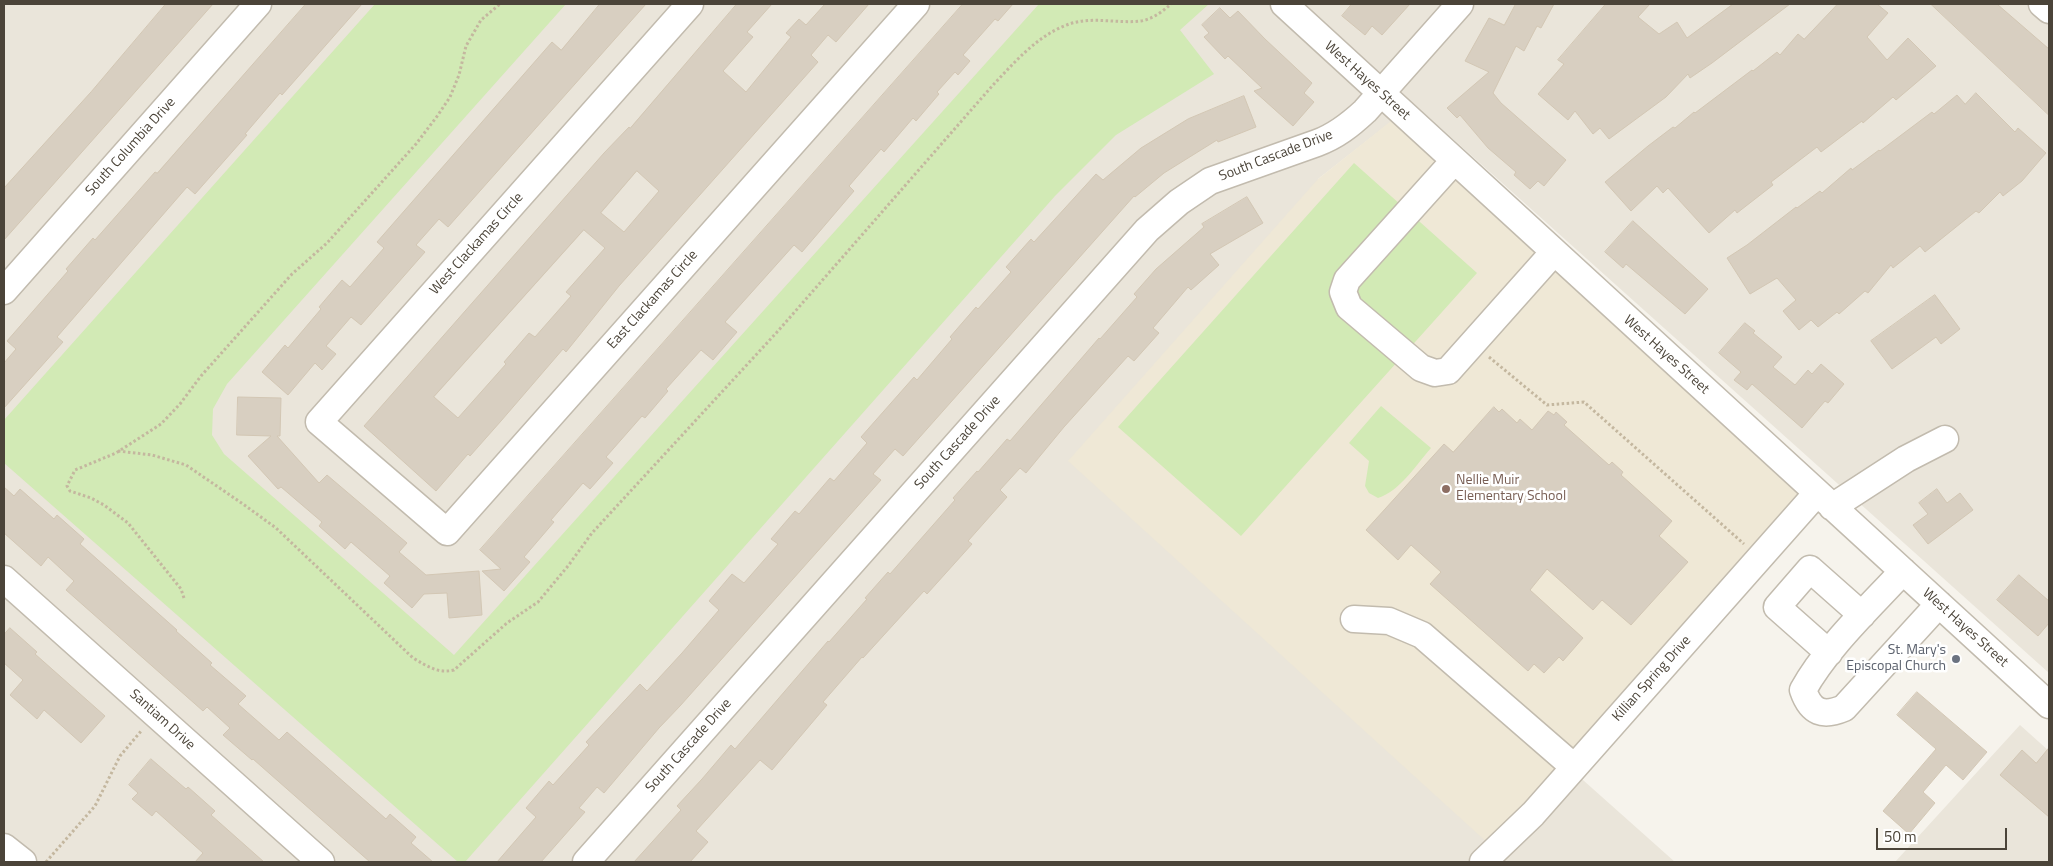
<!DOCTYPE html>
<style>
body{margin:0}
#map{position:relative;width:2053px;height:866px;overflow:hidden;background:#f6f3ec;font-family:"Titillium Web",sans-serif}
canvas{display:block}
.frame{position:absolute;inset:0;border:5px solid #4b4439;pointer-events:none}
.scale{position:absolute;left:1876px;top:828px;width:131px;height:22px;box-sizing:border-box;border:2px solid #4b4439;border-top:0;padding-left:6px;font-size:15px;line-height:18px;white-space:nowrap;color:#4b4439;-webkit-text-stroke:4px #fff;paint-order:stroke}
</style>
<div id="map">
<canvas width="2053" height="866"></canvas>
<div class="frame"></div>
<div class="scale">50 m</div>
</div>
<script>
const ctx = document.querySelector('canvas').getContext('2d');
ctx.lineJoin = 'round';
function paint(path, color) { ctx.fillStyle = color; ctx.fill(path, 'evenodd'); }
function trace(path, color, width, dash) { ctx.strokeStyle = color; ctx.lineWidth = width; ctx.lineCap = dash ? 'butt' : 'round'; ctx.setLineDash(dash || []); ctx.stroke(path); }
function drawText(font, color, halo, rows, align = 'center') {
  ctx.font = font + ' "Titillium Web",sans-serif'; ctx.lineWidth = 5; ctx.setLineDash([]); ctx.textBaseline = 'middle'; ctx.strokeStyle = halo; ctx.fillStyle = color; for (const [text, x, y, turn = 0] of rows) {
    ctx.save(); ctx.translate(x, y); ctx.rotate((+turn || 0) * Math.PI / 180); ctx.textAlign = isNaN(turn) ? turn : align; if (halo) ctx.strokeText(text, 0, 0); ctx.fillText(text, 0, 0); ctx.restore();
  }
}
paint(new Path2D(`
 M4,4H2049V673L1414,104L1318,179L1565,764L1675,862H4Z
 M2020,725L2049,751V862H1895Z`), '#eae5da');
paint(new Path2D(`
 M1391,121L1802,498L1491,846L1068,461L1318,179Z`), '#efe8d6');
paint(new Path2D(`
 M375,4H566L227,384L213,409L212,435L224,454L454,655L1039,4H1209L1180,30L1214,74L1116,135L1055,196L465,862H458L4,463V420Z
 M1354,163L1477,273L1241,536L1118,427Z
 M1381,406L1431,448C1416,465 1400,491 1378,498L1369,493L1365,486L1369,461L1349,443Z`), '#d2eab5');
const building = new Path2D(`
 M166,4H213L4,240V188L91,92Z
 M306,4H362L282,95L280,93L245,134L247,135L195,194L187,187L154,225L57,337L63,342L4,408V363L16,349L7,341L68,271L66,269L93,238L95,240L155,172L157,173Z
 M600,4H646L448,227L439,219L416,245L425,252L361,325L351,317L326,346L336,354L322,370L315,363L288,395L262,372L285,345L288,348L321,309L319,307L342,280L350,287L384,248L377,242L552,42L561,50Z
 M737,4H772L747,32L753,37L723,71L746,92L791,37L786,33L799,19L806,25L825,4H869L836,42L828,35L811,55L818,62L619,286L566,352L563,349L501,421L470,456L468,454L436,491L364,426L604,153L629,127L630,128ZM637,171L659,191L624,232L601,213ZM584,230L605,248L566,292L571,296L535,337L529,333L504,362L506,364L458,418L434,397Z
 M963,4H1013L998,21L995,19L963,55L970,61L958,75L955,72L937,92L939,94L916,121L913,118L884,152L881,149L849,186L854,191L802,252L794,245L725,322L737,332L713,360L701,350L666,389L668,391L645,418L642,416L606,457L613,463L590,489L583,483L551,520L554,522L524,557L530,562L504,591L482,571L501,569L480,550Z
 M1352,4H1410L1382,35L1372,26L1365,35L1342,16Z
 M1516,4H1554L1541,28L1537,26L1524,51L1516,46L1493,93L1501,103L1566,160L1544,186L1538,181L1530,189L1514,175L1516,172L1488,148L1460,115L1457,118L1447,108L1489,72L1465,61L1489,18L1504,25Z
 M1606,4H1650L1638,17L1659,34L1677,22L1687,38L1733,4H1790L1712,63L1690,78L1688,74L1666,97L1609,139L1600,128L1593,134L1575,111L1568,120L1538,94L1564,64L1558,60Z
 M1838,4H1877L1888,13L1867,37L1887,60L1908,38L1936,66L1896,100L1893,97L1863,123L1862,121L1821,152L1817,147L1771,182L1773,185L1737,213L1735,210L1709,233L1668,188L1663,193L1657,186L1631,211L1605,182L1648,146L1673,127L1675,128L1694,112L1695,113L1752,70L1753,71L1777,52L1780,55L1798,34L1804,39Z
 M1931,4H1997L2049,49V115Z
 M1220,8L1230,18L1238,11L1265,39L1312,83L1304,93L1314,102L1293,126L1254,91L1262,88L1228,56L1225,59L1204,37L1209,33L1202,25Z
 M1976,93L2015,132L2018,128L2046,153L2022,181L2003,196L2000,192L1979,213L1976,211L1925,252L1920,246L1893,268L1891,265L1868,293L1865,291L1839,314L1837,312L1818,327L1811,320L1799,330L1783,311L1796,300L1777,278L1750,294L1727,258L1747,245L1796,207L1797,208L1820,191L1822,193L1851,168L1852,170L1879,150L1880,151L1932,112L1934,114L1957,95L1965,104Z
 M1244,96L1256,127L1218,142L1217,140L1164,173L1135,197L1134,196L903,456L895,449L873,474L881,480L680,706L659,728L604,793L597,787L579,808L585,812L541,862H497L536,817L526,808L549,781L553,785L589,745L586,742L640,684L647,691L682,653L719,610L709,601L732,574L744,583L778,544L771,539L795,511L799,514L830,478L834,481L867,443L861,437L914,377L917,380L952,339L950,337L976,307L978,309L1011,272L1006,267L1031,239L1034,242L1096,174L1103,180L1141,148L1188,119Z
 M1247,197L1263,223L1210,254L1219,265L1191,290L1188,287L1153,328L1159,333L1134,361L1128,356L1064,427L1026,473L1020,468L1000,490L1007,497L968,541L972,544L927,594L924,591L863,658L862,657L823,702L827,705L772,770L760,760L696,831L708,842L690,862H634L681,810L677,806L702,779L731,745L735,749L828,641L829,642L867,599L865,598L888,572L890,574L955,500L953,498L977,471L978,472L1007,439L1010,441L1099,338L1100,339L1137,297L1134,294L1156,269L1204,227L1202,224Z
 M1633,221L1708,289L1685,314L1626,264L1623,268L1605,252Z
 M1935,295L1960,329L1941,344L1936,337L1892,369L1871,341Z
 M1745,323L1755,331L1753,333L1782,357L1773,367L1795,385L1808,370L1812,374L1821,364L1844,384L1828,403L1825,401L1802,428L1752,384L1747,390L1734,380L1741,372L1719,353Z
 M238,397L281,398L280,436H277L319,483L327,475L407,543L399,552L426,575L479,571L482,615L449,618L447,593L424,594L412,608L384,583L390,576L351,542L345,549L319,526L322,522L281,487L278,489L248,456L271,436L237,435Z
 M1494,407L1499,412L1502,409L1517,423L1520,419L1532,430L1548,411L1554,415L1556,412L1567,422L1564,425L1609,465L1612,462L1623,472L1621,475L1672,521L1659,536L1688,562L1631,625L1602,600L1593,610L1547,569L1530,590L1583,638L1563,661L1559,657L1544,673L1534,664L1528,671L1430,584L1441,572L1411,545L1398,560L1366,530L1444,444L1453,452Z
 M4,487L14,496L20,489L54,519L57,515L84,539L80,544L177,630L176,631L212,663L210,665L246,696L238,704L279,740L287,732L386,819L390,814L416,837L411,843L433,862H370L253,759L252,760L223,735L230,728L207,707L203,711L66,590L74,581L48,557L41,566L4,533Z
 M1937,489L1947,503L1960,493L1973,510L1928,544L1913,525L1928,514L1919,503Z
 M2019,575L2049,601V623L2038,636L1997,600Z
 M10,628L37,652L35,654L105,716L81,743L44,710L37,719L10,695L23,680L4,663V635Z
 M1917,692L1987,752L1963,780L1946,765L1923,792L1935,803L1909,834L1883,811L1936,749L1897,715Z
 M2049,748V817L2000,775L2022,750L2036,763Z
 M151,759L186,789L188,787L215,811L211,815L264,862H195L203,853L156,811L152,816L132,799L138,793L129,785Z`);
paint(building, '#d8cfc1');
trace(building, '#d3c7b4', 1);
const minor = new Path2D(`
 M690,4L319,422L447,532L916,4
 M1284,4L2049,705
 M2042,4L2049,10
 M1454,161L1347,280L1343,292L1349,307L1421,368L1435,373L1448,371L1554,252
 M4,291L258,4
 M1832,507L1906,459L1945,439
 M1903,571C1870,607 1826,648 1803,690C1811,713 1823,717 1844,708L1939,604
 M4,579L321,862
 M1354,619L1389,621L1422,635L1574,767
 M1829,653L1777,607L1810,569L1862,615
 M4,847L23,862
 M586,862L1147,230L1179,202L1210,181L1317,143C1336,136 1350,125 1365,111L1460,4
 M1483,862L1533,814L1817,493`);
trace(minor, '#c2bbae', 29);
trace(new Path2D(`
 M1489,357L1547,405L1584,402L1744,544
 M118,451L152,455L186,465L243,504L276,528L413,658C427,666 438,674 454,670L507,623L538,602L568,566L592,533L778,331L993,85C1014,63 1035,38 1064,26C1089,15 1116,24 1141,21C1153,19 1163,11 1171,4
 M184,598L181,589L128,523L104,505L91,498L70,491L67,486L75,470L116,453L161,424L180,404L201,376L292,274L327,243L416,144L438,115L450,97L459,75L466,46L481,20L500,4
 M46,862L95,806L120,756L142,730`), '#c4b79f', 3, [2.5, 2.5]);
trace(minor, '#fff', 26);
for (const [x, y, r, color] of [
 [1446,489,5,"#8d6e63"],
 [1956,659,5,"#6b7280"]
]) { const dot = new Path2D(); dot.arc(x, y, r, 0, 2 * Math.PI); ctx.fillStyle = color; ctx.fill(dot); trace(dot, '#fff', 2); }
drawText('14px', '#4b4439', '#fff', [
 ["West Hayes Street",1367,81,42],
 ["South Columbia Drive",131,147,-48],
 ["South Cascade Drive",1276,156,-21],
 ["West Clackamas Circle",477,244,-48],
 ["East Clackamas Circle",653,300,-48],
 ["West Hayes Street",1666,355,42],
 ["South Cascade Drive",958,443,-48],
 ["West Hayes Street",1965,628,42],
 ["Killian Spring Drive",1652,679,-48],
 ["Santiam Drive",162,720,42],
 ["South Cascade Drive",689,746,-48]
]);
drawText('14px', '#785e54', '#fff', [
 ["Nellie Muir",1456,481],
 ["Elementary School",1456,497]
], 'left');
drawText('14px', '#5b616d', '#fff', [
 ["St. Mary's",1946,651],
 ["Episcopal Church",1946,667]
], 'right');
</script>
